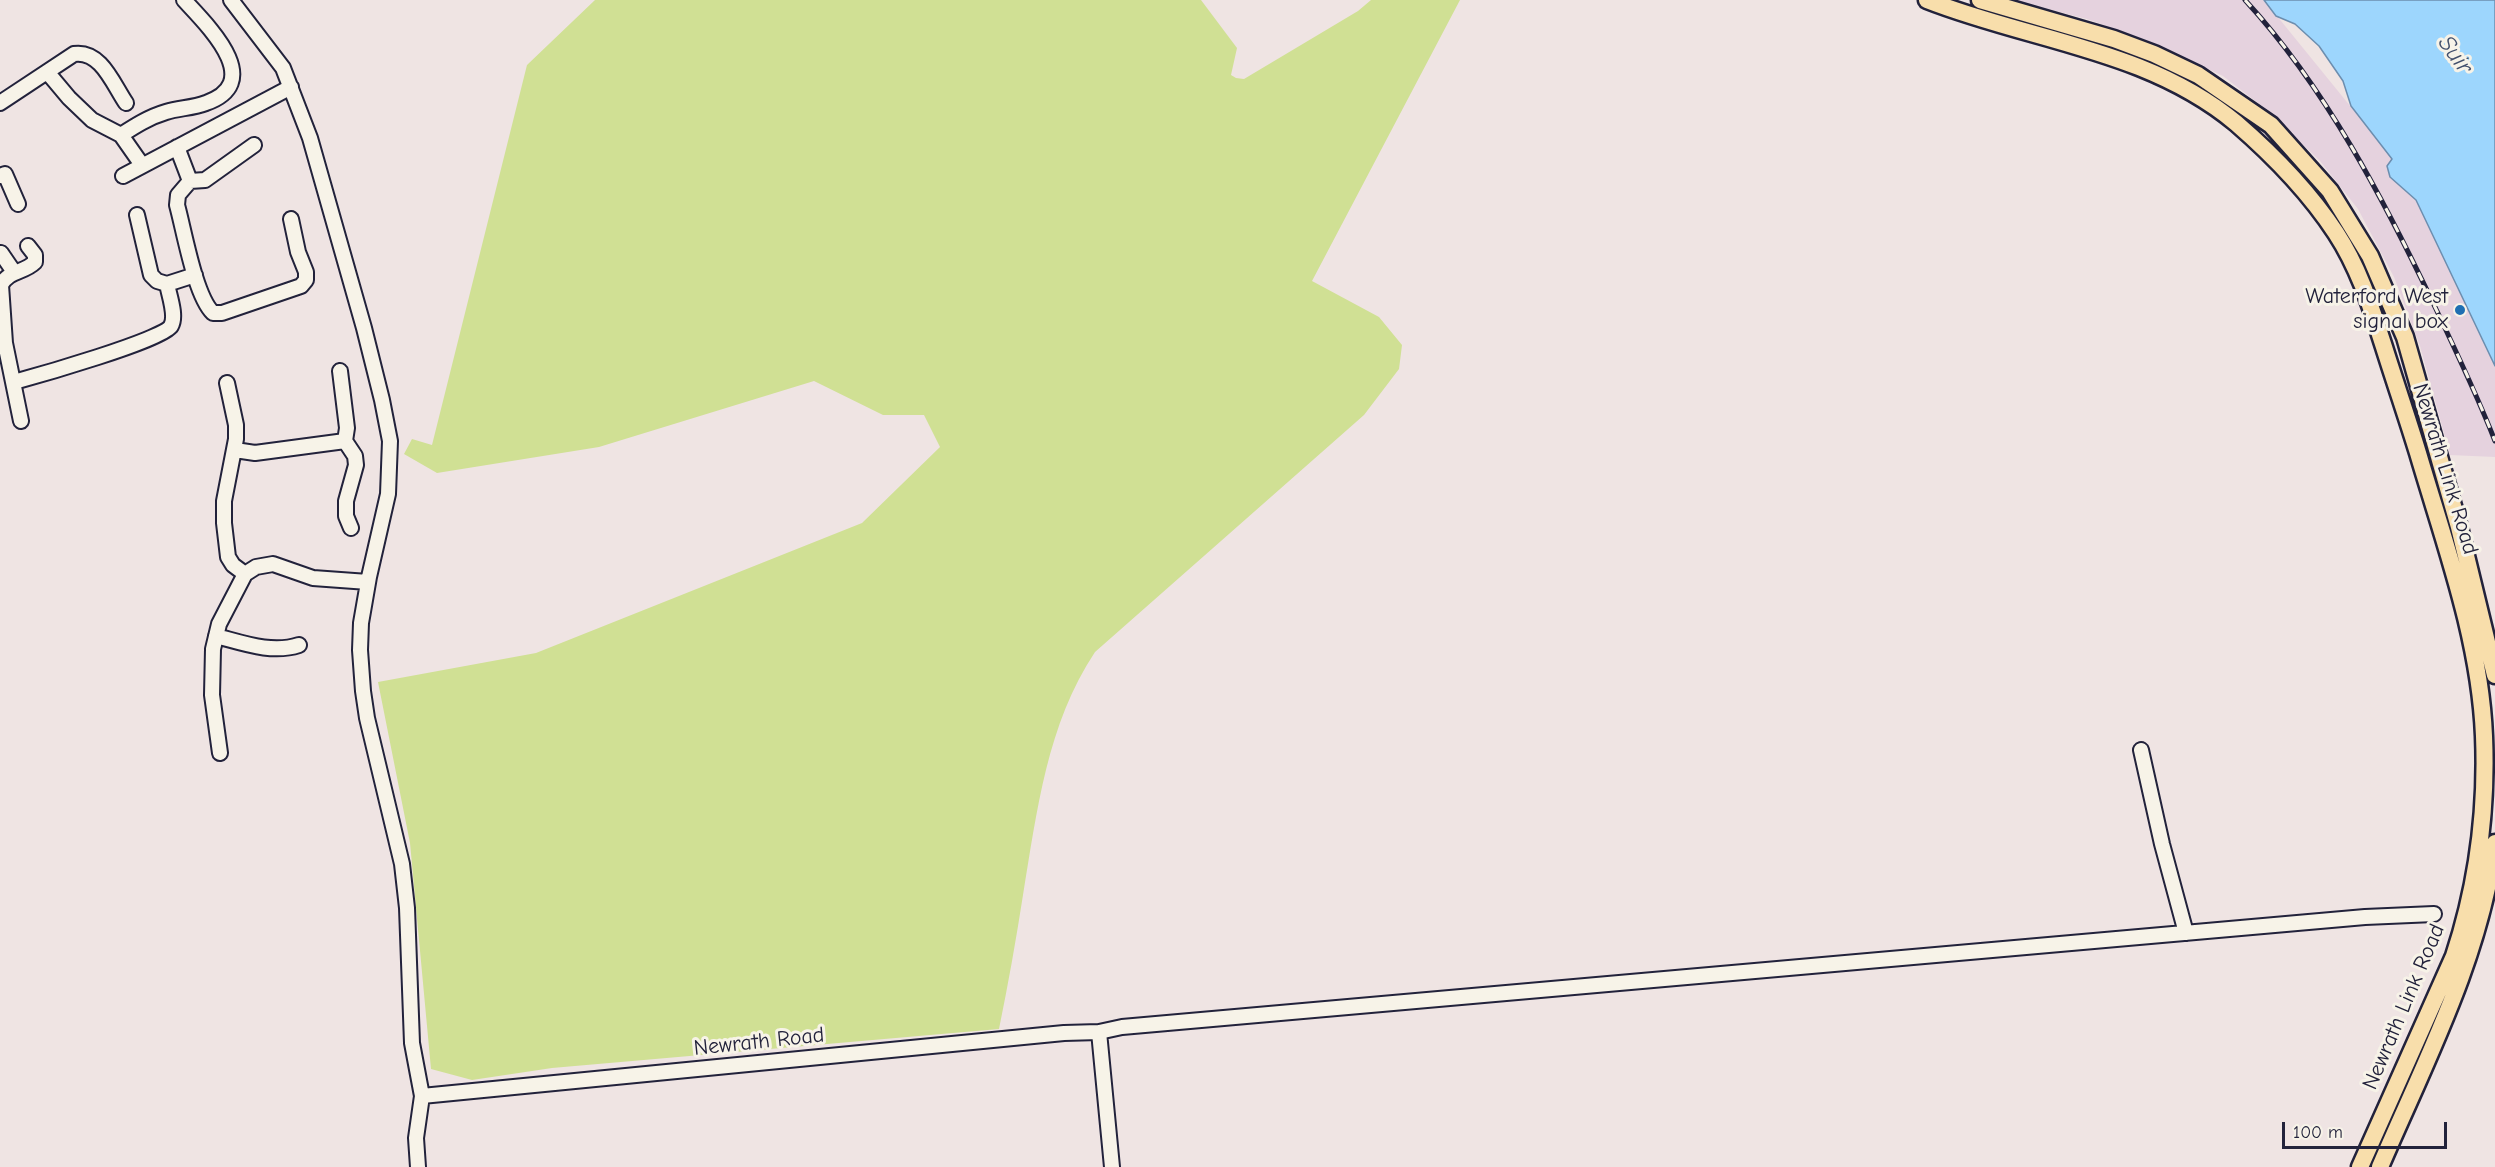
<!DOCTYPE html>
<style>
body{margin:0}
#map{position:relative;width:2495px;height:1167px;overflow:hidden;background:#efe4e3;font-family:"Comic Neue",sans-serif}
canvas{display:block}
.scale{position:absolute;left:2282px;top:1122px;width:165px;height:27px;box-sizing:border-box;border:3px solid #22223b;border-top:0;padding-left:8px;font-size:18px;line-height:21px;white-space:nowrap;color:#22223b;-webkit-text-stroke:4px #f7f3e8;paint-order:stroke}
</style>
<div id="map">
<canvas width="2495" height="1167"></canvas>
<div class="scale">100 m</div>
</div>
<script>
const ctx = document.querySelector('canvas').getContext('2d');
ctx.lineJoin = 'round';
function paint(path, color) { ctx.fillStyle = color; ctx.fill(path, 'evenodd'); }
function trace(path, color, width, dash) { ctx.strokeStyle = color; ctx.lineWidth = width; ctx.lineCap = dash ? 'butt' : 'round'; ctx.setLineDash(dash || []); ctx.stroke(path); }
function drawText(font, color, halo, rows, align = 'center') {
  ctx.font = font + ' "Comic Neue",sans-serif'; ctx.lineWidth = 6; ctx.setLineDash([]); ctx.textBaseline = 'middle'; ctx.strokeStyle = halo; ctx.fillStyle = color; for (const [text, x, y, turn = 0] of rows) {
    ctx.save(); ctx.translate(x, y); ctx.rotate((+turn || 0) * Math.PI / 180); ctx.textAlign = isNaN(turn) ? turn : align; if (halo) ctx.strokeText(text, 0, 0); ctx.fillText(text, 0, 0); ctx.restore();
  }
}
paint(new Path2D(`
 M2012,0H2264L2381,144L2392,159L2390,177L2416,199L2495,366V457L2450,455L2420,346L2394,277L2358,209L2320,161L2268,111L2223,76L2146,40L2087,19Z`), '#e5d2de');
paint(new Path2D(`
 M595,0H1201L1237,48L1231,75L1236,78L1244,79L1358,11L1371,0H1460L1312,281L1379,317L1402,345L1399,369L1364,415L1095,652C1047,724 1037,811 1023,895C1016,940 1008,985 999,1029L552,1068L472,1080L431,1069L410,843L378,682L536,653L862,523L940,447L924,415H883L814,381L599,447L437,473L404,454L412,439L432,445L527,65Z`), '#d0e094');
const water = new Path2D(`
 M2264,0H2495V366L2416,200L2390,177L2387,166L2392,159L2351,106L2343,81L2319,46L2295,24L2276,16Z`);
paint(water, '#9dd6fd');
trace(water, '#6c8eaf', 1.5);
const minor = new Path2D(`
 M231,0L283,68L310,138L364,328L382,400L390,441L388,494L369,577L361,623L360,650L363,691L367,718L402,864L407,908L412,1043L422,1096L416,1138L418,1167
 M48,73L69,98L92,120L121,135L142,165
 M0,103L74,54C101,50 113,84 126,103
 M121,135C135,126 149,117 166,112C179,108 193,108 206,103C266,82 208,26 184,0
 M177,147L190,181L178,195L177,205C184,230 195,296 213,313H222L301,286L306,280V272L298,252L291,219
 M0,176L5,174L18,204
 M123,176L291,87
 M190,181L205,180L254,145
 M1,253L14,272
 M167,284L195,275
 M340,371L347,428L345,441L355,456L356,465L346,501V516L351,528
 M14,382C36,376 163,340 171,326C177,316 169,295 167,284L157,281L151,275L137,215
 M227,383L236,425V439L224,501V523L228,557L233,565L245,574
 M21,421L5,343L1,285C9,270 24,273 35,262V255L28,246
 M235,450L255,453L345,441
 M216,636C243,643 272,654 299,645
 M2141,750L2162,844L2186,933
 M220,753L212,695L213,649L219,624L245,574L256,567L273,564L313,578L368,582
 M1099,1032L1112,1167
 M422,1096L1064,1033L1099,1032L1122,1027L2365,917L2434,914`);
const major = new Path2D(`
 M1927,0C2031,41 2147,49 2236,123C2273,155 2309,192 2336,233C2359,268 2371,307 2384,347C2395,382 2407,417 2418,453C2445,545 2480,639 2484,736C2487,809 2477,886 2454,956L2360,1167
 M1980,0L2114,39L2154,54L2198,75L2271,125L2330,191L2370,256L2405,337L2459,527L2495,675
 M2380,1167C2425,1062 2480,958 2495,843`);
trace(minor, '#22223b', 18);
trace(major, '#22223b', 21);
trace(minor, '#f7f3e8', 14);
trace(major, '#f8deab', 16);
const rail = new Path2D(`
 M2245,0C2326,88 2384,200 2435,307C2456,351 2477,395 2495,441`);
trace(rail, '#22223b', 5);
trace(rail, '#f7f3e8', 3, [9]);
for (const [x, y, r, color] of [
 [2460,310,6,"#1f6fb2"]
]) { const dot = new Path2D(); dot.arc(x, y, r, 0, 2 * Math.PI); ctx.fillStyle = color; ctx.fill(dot); trace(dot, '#f7f3e8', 2); }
drawText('22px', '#22223b', '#f7f3e8', [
 ["Waterford West",2448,297],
 ["signal box",2448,322]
], 'right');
drawText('22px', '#22223b', '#f7f3e8', [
 ["Newrath Link Road",2445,469,73],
 ["Newrath Link Road",2404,1007,-67],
 ["Newrath Road",759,1042,-6]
]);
drawText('italic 24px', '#414f6c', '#f7f3e8', [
 ["Suir",2455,55,54]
]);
</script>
